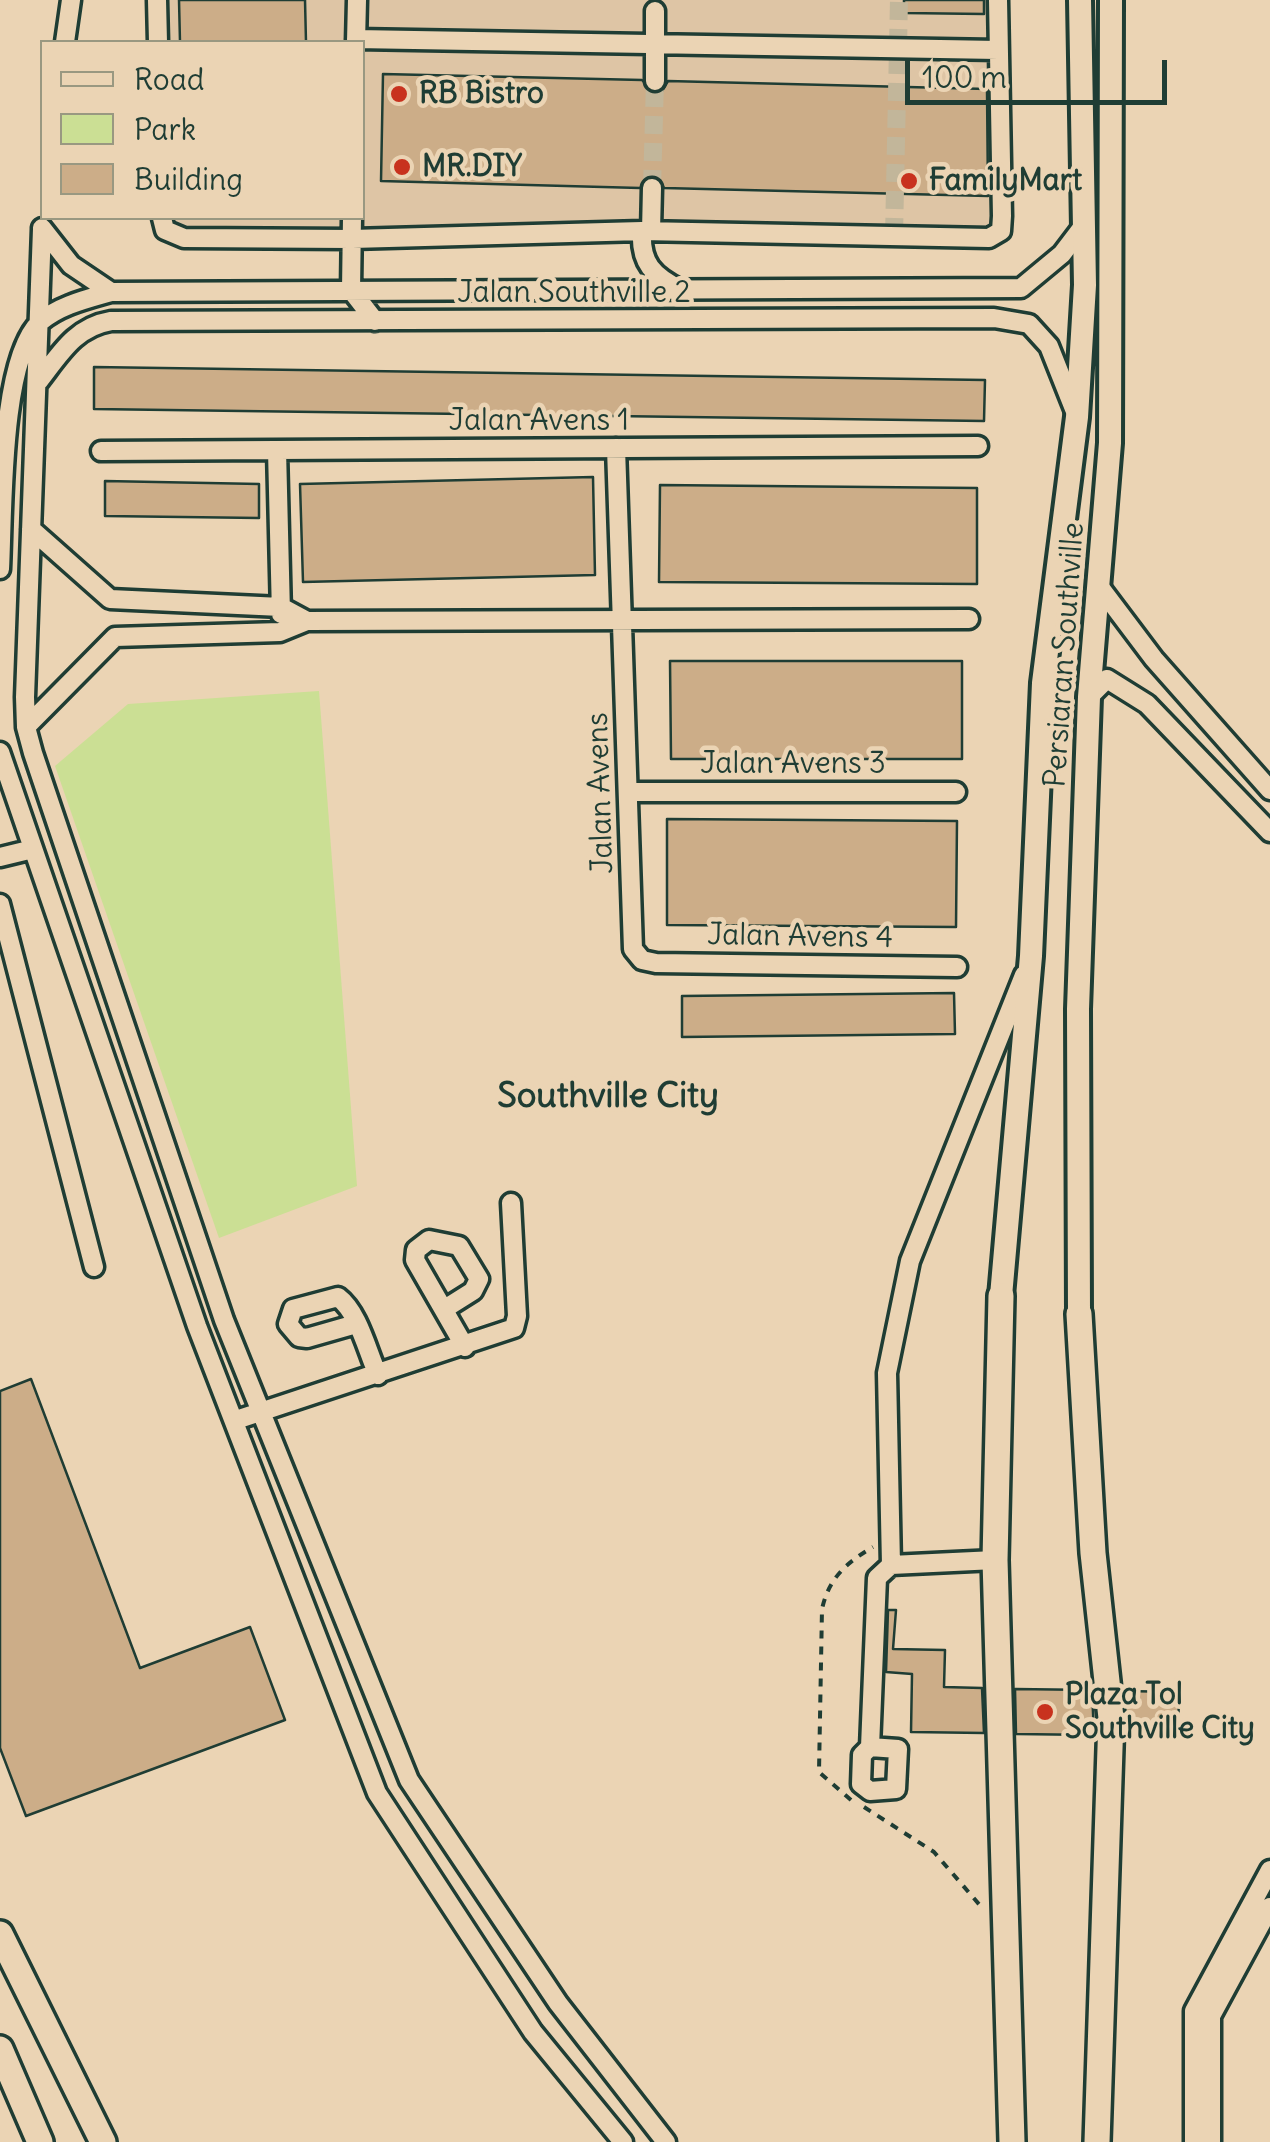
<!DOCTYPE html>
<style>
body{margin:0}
#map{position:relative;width:1270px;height:2142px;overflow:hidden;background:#ebd4b4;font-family:Delius,sans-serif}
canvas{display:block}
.legend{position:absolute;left:40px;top:40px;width:325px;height:180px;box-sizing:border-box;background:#ebd4b4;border:2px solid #999881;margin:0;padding:12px 18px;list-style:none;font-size:30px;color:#1f3d34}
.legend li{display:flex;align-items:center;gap:20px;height:50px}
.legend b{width:50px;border:2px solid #999881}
.scale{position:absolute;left:905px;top:60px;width:262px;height:45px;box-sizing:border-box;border:5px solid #1f3d34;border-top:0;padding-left:12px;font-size:30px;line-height:35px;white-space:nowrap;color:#1f3d34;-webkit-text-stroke:8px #ebd4b4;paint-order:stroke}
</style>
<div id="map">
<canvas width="1270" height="2142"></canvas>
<ul class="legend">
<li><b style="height:12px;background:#ebd4b4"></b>Road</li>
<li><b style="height:28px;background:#cbdf94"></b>Park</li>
<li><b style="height:28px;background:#ccad88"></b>Building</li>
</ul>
<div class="scale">100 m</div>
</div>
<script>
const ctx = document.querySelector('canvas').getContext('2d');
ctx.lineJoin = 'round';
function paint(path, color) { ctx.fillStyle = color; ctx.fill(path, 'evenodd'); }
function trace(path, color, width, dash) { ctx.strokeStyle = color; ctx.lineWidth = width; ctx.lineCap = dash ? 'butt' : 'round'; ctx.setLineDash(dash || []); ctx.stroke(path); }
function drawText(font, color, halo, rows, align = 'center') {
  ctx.font = font + ' Delius,sans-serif'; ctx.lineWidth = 9; ctx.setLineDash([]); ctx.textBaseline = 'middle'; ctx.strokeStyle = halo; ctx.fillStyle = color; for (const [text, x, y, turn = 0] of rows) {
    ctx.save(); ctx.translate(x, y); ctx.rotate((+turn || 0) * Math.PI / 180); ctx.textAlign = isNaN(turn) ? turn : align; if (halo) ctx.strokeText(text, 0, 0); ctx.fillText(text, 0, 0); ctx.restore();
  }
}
paint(new Path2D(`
 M162,0H991L993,226L986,232H184L170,226L168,218H362V42H163Z`), '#dec5a5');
paint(new Path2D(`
 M319,691L357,1186L219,1238L55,766L128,704Z`), '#cbdf94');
const building = new Path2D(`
 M179,0H305L306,42H180Z
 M904,0H984V14L904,13Z
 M383,74L642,80L654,93L662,91L668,81L987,89L988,196L664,188L659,178L651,176L640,188L381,181Z
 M94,367L985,380L984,421L94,409Z
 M593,477L595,575L303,582L300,484Z
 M105,481L259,484V518L105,516Z
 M660,485L977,488V584L659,582Z
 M670,661H962V759H671Z
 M667,819L957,821L956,927L667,925Z
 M954,993L955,1034L682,1037V996Z
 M31,1379L140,1668L250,1627L285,1720L26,1816L0,1748V1391Z
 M888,1610H896L893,1649L945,1650L944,1687L982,1688L984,1733L911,1732L912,1674L886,1672Z
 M1015,1689L1092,1690L1094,1735L1016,1734Z
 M1124,1691L1179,1692L1178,1737L1127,1736Z`);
paint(building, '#ccad88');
trace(building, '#1f3d34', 2.5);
trace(new Path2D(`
 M652,188L655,81
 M894,236L899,0`), '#c2b69a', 18, [18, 9]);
const minor = new Path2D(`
 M157,0L158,42
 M356,39L998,50
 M65,42L71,0
 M356,42L357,0
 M655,81V11
 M162,218L165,230L184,238L352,239L642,231L989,238L1001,231L1002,216L998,0
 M352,218L351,290L375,321
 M42,228L71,265L111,292
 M42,229L25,697L26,727L33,753L224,1320L409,1780L558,2003L666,2142
 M642,231C640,263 653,276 681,290
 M651,231L652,188
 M39,381C60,354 75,327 111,321L994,318L1029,324L1049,346L1074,409
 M616,448L633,949L642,960L656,963L957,967
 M277,450L281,614
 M101,451L978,446
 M0,569C3,511 0,359 40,322C60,305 87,299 111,292L1021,288L1062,254L1084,225
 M1099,586L1154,659L1270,790
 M307,621L969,619
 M1089,697L1107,679L1147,704L1270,832
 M26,727L115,637L280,632L307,621L281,607L110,599L31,529
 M0,752L197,1326L377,1793L533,2032L623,2142
 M629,792H956
 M0,857L33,849
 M0,904L94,1267
 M446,1308L473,1291L479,1279L459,1246L429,1240L416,1250L415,1260L465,1347
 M356,1324L307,1338L299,1337L288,1324L293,1309L338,1297C359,1313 367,1351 378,1375
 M236,1420L514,1328L517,1316L511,1203
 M891,1565L887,1373L910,1261L1024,975
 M870,1747L877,1578L891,1565L995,1560
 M870,1747L898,1749L896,1789L870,1791L861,1784L862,1755Z
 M1194,2142V2011L1270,1870
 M1211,2142V2016L1270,1907`);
const major = new Path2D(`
 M1001,1296L1031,956L1043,683L1077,417L1085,285L1080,0
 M1079,1314L1078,1009L1089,697L1110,443L1111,0`);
const highway = new Path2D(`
 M1001,1296L995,1560L1012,2142
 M1079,1314L1093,1553L1111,1718L1097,2142
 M0,1934L103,2142
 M0,2049L40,2142`);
trace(minor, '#1f3d34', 25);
trace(major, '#1f3d34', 30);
trace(highway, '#1f3d34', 32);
trace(new Path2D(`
 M851,1800L819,1772L822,1609C829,1578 846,1563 873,1547
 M864,1807L934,1852L984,1910`), '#1f3d34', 4, [8, 8]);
trace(minor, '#ebd4b4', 18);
trace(major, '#ebd4b4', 22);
trace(highway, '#ebd4b4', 25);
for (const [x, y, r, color] of [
 [399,94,10,"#c8321e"],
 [402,167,10,"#c8321e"],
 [909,181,10,"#c8321e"],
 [1045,1712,10,"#c8321e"]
]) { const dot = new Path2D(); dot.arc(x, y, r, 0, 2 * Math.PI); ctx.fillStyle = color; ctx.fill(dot); trace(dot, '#ebd4b4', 4); }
drawText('bold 30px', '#1f3d34', '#ebd4b4', [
 ["RB Bistro",419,94],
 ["MR.DIY",422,167],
 ["FamilyMart",929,181],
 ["Plaza Tol",1065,1695],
 ["Southville City",1065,1729]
], 'left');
drawText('30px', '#1f3d34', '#ebd4b4', [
 ["Jalan Southville 2",574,293],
 ["Jalan Avens 1",539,421],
 ["Persiaran Southville",1065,655,-86],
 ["Jalan Avens 3",793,764],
 ["Jalan Avens",601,793,-92],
 ["Jalan Avens 4",800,937,1]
]);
drawText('bold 35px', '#1f3d34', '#ebd4b4', [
 ["Southville City",608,1097]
]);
</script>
